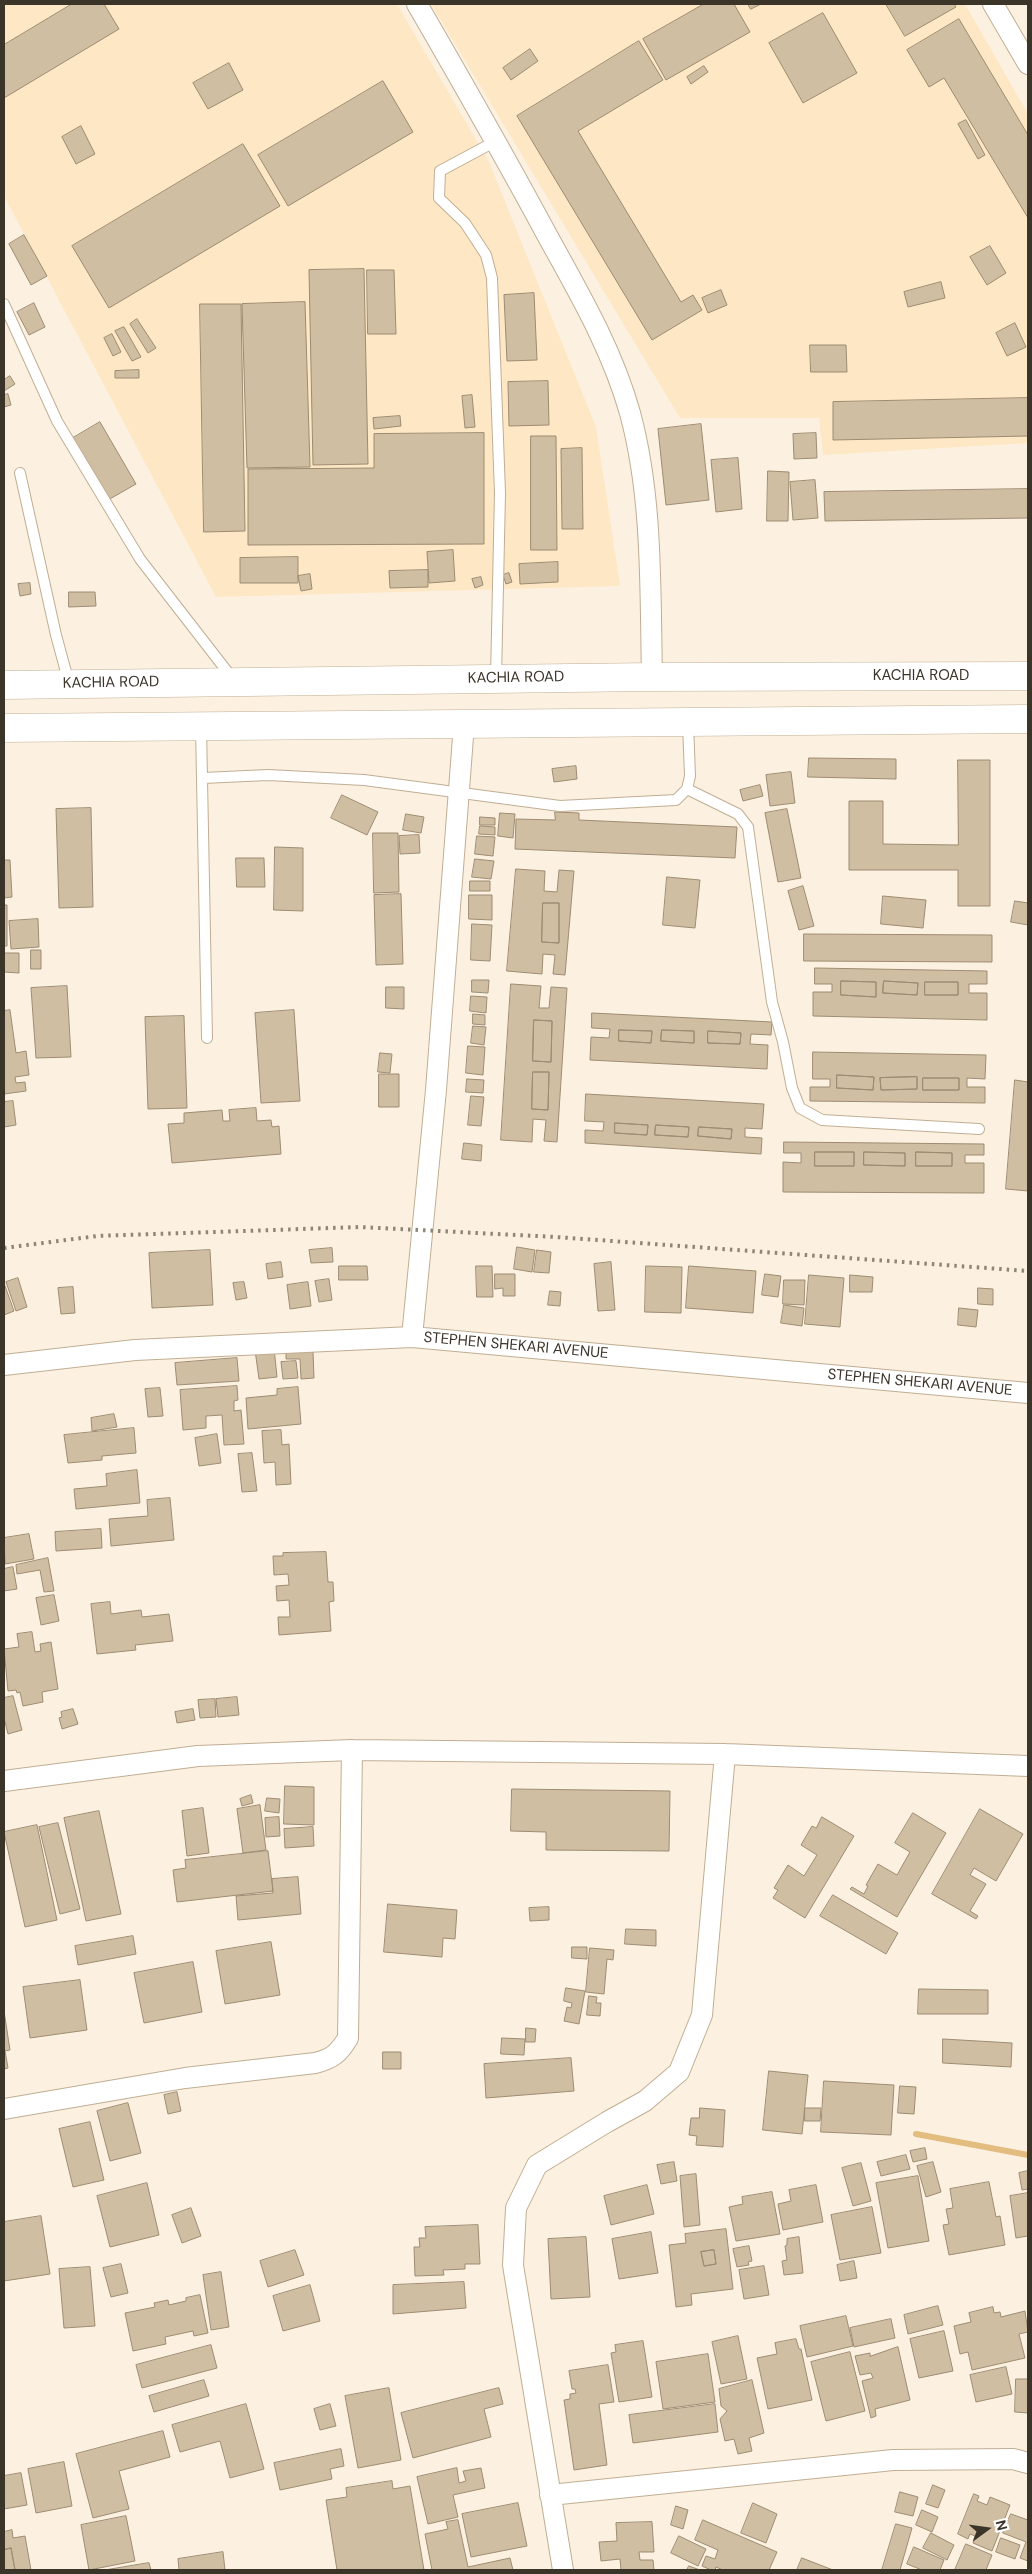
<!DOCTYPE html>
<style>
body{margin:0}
#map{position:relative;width:1032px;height:2574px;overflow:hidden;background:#fcf1e0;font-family:"DM Sans",sans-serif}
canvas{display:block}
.frame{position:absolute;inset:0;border:5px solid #3b3429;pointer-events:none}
.north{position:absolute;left:962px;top:2504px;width:50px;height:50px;-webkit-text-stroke:4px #fff;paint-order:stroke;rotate:76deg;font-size:14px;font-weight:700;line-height:20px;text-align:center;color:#3b3429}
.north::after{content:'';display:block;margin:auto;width:18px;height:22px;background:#3b3429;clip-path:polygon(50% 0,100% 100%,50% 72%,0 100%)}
</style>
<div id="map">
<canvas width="1032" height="2574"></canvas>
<div class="frame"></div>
<div class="north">N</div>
</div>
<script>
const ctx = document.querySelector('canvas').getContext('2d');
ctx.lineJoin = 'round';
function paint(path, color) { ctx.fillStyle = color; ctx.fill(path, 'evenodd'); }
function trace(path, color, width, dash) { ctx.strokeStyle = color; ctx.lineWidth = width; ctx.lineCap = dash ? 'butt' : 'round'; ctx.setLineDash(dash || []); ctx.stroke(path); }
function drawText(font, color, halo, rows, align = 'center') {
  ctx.font = font + ' "DM Sans",sans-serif'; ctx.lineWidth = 4; ctx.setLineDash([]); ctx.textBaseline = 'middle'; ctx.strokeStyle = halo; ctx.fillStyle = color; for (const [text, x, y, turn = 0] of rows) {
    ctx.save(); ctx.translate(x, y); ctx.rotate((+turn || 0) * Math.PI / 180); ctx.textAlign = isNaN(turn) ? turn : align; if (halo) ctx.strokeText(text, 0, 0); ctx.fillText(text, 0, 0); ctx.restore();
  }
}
paint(new Path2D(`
 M4,4H397L489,162L596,427L620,586L216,597L4,196Z
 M431,4H965L1028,114V443L823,455L819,418H680Z`), '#fee7c4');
trace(new Path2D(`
 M916,2134L1028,2155`), '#e3bc80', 6);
const building = new Path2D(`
 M72,4H104L119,29L4,98V45Z
 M704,4H734L750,32L666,80L643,39Z
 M748,4H761L751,9Z
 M886,4H954L956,7L905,36Z
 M823,13L857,73L803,103L769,43Z
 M959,19L1028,135V218L944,78L929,87L907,50Z
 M639,41L663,80L578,131L681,302L693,295L702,310L652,340L517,116Z
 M530,49L538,61L511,80L503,68Z
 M229,63L243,90L208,109L193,83Z
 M704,66L708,72L691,84L687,77Z
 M383,81L413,132L288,206L258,155Z
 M966,120L985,155L978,159L958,124Z
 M81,126L95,154L76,164L62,137Z
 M243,144L280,206L109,308L72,246Z
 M24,235L47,276L31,285L9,244Z
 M990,246L1006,273L987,285L970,257Z
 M364,269L368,464L313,465L309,270Z
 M367,270H394L396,334H368Z
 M941,282L945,298L908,307L904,292Z
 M721,290L727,305L708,313L702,298Z
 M534,293L537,360L507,361L504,295Z
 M305,302L310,467L247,468L242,304Z
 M34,303L45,327L29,335L17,312Z
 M200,304H241L245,531L204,532Z
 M137,319L156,348L148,353L130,324Z
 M1015,323L1026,347L1007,356L996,333Z
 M124,327L141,357L132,361L115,331Z
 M112,334L121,352L113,356L104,338Z
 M810,345H846L847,372H811Z
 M139,370V378H115V371Z
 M10,376L15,384L4,391V380Z
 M548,381L549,425L509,426L508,382Z
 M8,394L11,405L4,407V395Z
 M472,395L475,427L465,428L462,396Z
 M1028,398V436L833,440V402Z
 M400,416L401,426L374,429L373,418Z
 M100,422L136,484L108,500L73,438Z
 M701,424L709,500L666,505L658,429Z
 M484,433V544L248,545V469L374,468V434Z
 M816,433L817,458L794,459L793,434Z
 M531,436H556L557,550H531Z
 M582,448L583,529H562L561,449Z
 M738,458L742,509L716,512L711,460Z
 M768,471L789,472L788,521H767Z
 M815,480L818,518L793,520L790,482Z
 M1028,489V518L825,521L824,492Z
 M453,550L455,581L429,583L427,552Z
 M298,557V583H240V558Z
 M558,562V582L520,584L519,564Z
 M428,570V587L390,588L389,571Z
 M509,573L512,582L506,584L503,575Z
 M310,574L312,589L301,591L298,576Z
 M481,577L483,585L475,588L472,579Z
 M30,583L31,594L20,596L18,584Z
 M69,592H95L96,606L69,607Z
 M809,758L896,759V779L808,777Z
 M958,760H990V906H958V870H849V801H883V844L958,845Z
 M576,766L577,779L554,782L552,769Z
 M791,772L795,803L770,806L766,775Z
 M760,785L763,796L743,801L740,790Z
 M342,795L378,812L367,835L331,818Z
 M91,808L93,907L59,908L56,809Z
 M787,809L801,878L778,882L765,813Z
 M555,812L579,813V820L737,827L735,858L515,849L516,819L555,820Z
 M500,813L515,814L513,838L498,836Z
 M406,814L424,817L421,833L403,830Z
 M480,817L495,818V825H480Z
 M480,826L495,827V835L479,834Z
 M373,833H398L399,892L374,893Z
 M419,835L420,853L400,854L399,836Z
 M477,836L495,837L493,856L475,854Z
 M275,847L303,848V911L274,910Z
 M236,858H264L265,887H237Z
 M475,859L494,861L491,879L472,877Z
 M4,860H10L12,897L4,898Z
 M516,869L545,871L544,891L557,892L559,870L574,871L565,975L553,974L555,955L543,954L542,974L507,971ZM543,903H559V943L542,942Z
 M667,877L700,880L695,928L663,925Z
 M470,881H490V891H470Z
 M803,886L814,926L799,930L788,891Z
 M401,894L403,964L376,965L374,895Z
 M469,895H492V920L469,919Z
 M883,896L926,900L923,928L881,924Z
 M1015,901L1028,903V925L1011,922Z
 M543,903H559V943L542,942Z
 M4,905H7V946H4Z
 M38,919L39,947L11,949L9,921Z
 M472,924L492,925L490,961L471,960Z
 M804,934L992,935V962L804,961Z
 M31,950H41V969H31Z
 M4,953H19V973L4,972Z
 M815,968L987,971V984H969V993H987V1020L813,1016V992H832V984H815ZM841,981L876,982V997L841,995ZM884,981L918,983L917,995L883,993ZM925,982H958V995H925Z
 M472,980H489L488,993L472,992Z
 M841,981L876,982V997L841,995Z
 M884,981L918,983L917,995L883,993Z
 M925,982H958V995H925Z
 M511,984L541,986L539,1008H549L551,987L567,988L557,1142L544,1141L546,1120L533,1119L532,1142L501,1140ZM534,1020L552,1021L551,1062L533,1061ZM533,1072H549L548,1110L532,1109Z
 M67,986L71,1057L36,1058L31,988Z
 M386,987H404V1009L386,1008Z
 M471,996L487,997L486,1013L470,1011Z
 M10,1010L16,1053L26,1051L29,1075L15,1077L16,1083L25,1082L26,1091L4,1094V1011Z
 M294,1010L300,1101L261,1103L255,1013Z
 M592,1013L772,1022L771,1035L751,1034L750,1044L768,1045L767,1069L590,1060L591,1037L609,1038L610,1029L592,1028ZM619,1030L652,1031L651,1043L619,1041ZM662,1030L694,1031V1043L661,1041ZM708,1031L741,1033L740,1044L708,1043Z
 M473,1014L485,1015V1025L473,1024Z
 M184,1016L187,1108L148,1109L145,1017Z
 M534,1020L552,1021L551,1062L533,1061Z
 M473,1026L486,1027L484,1045L471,1043Z
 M619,1030L652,1031L651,1043L619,1041Z
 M662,1030L694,1031V1043L661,1041Z
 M708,1031L741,1033L740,1044L708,1043Z
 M468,1046L485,1047L483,1075L466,1073Z
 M813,1052L986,1055L985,1079L967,1078V1087H985V1103L810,1101V1087H830V1079H813ZM837,1075L874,1077L873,1090L837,1088ZM917,1077V1089L881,1090L880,1078ZM923,1078H959V1090H923Z
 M380,1053L392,1054L390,1073L378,1072Z
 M533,1072H549L548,1110L532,1109Z
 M379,1074H399V1107H379Z
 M837,1075L874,1077L873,1090L837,1088Z
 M917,1077V1089L881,1090L880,1078Z
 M923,1078H959V1090H923Z
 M467,1079L484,1080L483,1093L466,1092Z
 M1015,1080L1028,1082V1191L1006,1189Z
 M586,1094L764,1104L762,1129L745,1128V1137L762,1138L761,1154L585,1143V1130L603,1131L604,1122L585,1121ZM615,1123L648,1125L647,1135L615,1133ZM656,1125L689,1127L688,1137L655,1135ZM699,1127L732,1129L731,1139L698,1136Z
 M471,1096L484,1097L481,1126L468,1125Z
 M13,1101L16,1125L4,1127V1102Z
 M256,1108L257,1121L271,1120L272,1127L279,1126L281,1154L172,1163L168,1124L184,1123V1113L222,1110L223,1121H230L229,1110Z
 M615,1123L648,1125L647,1135L615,1133Z
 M656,1125L689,1127L688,1137L655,1135Z
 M699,1127L732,1129L731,1139L698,1136Z
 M784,1142L984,1144V1155H965V1163H984V1193L783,1192V1162L801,1163V1153H784ZM815,1152H854V1166H815ZM864,1152L905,1153V1166L864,1165ZM916,1152L952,1153V1166H916Z
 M464,1143L482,1145L481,1161L462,1159Z
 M815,1152H854V1166H815Z
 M864,1152L905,1153V1166L864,1165Z
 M916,1152L952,1153V1166H916Z
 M517,1247L535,1250L532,1272L514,1269Z
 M332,1248L333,1262L311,1263L309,1250Z
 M210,1250L213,1305L152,1308L149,1253Z
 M537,1250L551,1252L549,1273L534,1272Z
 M281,1262L283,1277L268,1279L266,1264Z
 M611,1262L615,1310L598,1311L594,1264Z
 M339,1266H367L368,1280H339Z
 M476,1266H492L493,1297H477Z
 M646,1266L682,1267L681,1313L645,1312Z
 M689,1266L756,1271L753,1313L686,1308Z
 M495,1274H515V1296H503V1288L495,1289Z
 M765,1274L781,1276L778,1297L762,1295Z
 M809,1275L844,1278L840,1327L805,1324Z
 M850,1275L873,1277L872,1292H850Z
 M18,1278L27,1307L16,1311L6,1282Z
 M329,1279L332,1300L319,1302L315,1281Z
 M784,1280H805L804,1305L783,1304Z
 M244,1282L247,1298L236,1300L233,1283Z
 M308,1282L311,1306L290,1309L287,1285Z
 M5,1286L14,1311L4,1315V1287Z
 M73,1287L75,1313L61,1314L58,1288Z
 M978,1288L993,1289V1305L978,1304Z
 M550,1291L561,1292L560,1306L548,1305Z
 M784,1305L804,1308L802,1326L781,1323Z
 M959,1308L978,1310L976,1327L958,1325Z
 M274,1348L277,1377L259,1379L255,1350Z
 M313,1352L314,1378L301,1379L300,1359H286V1353Z
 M237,1358L239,1381L177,1385L175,1363Z
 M296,1361L298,1378L283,1379L281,1362Z
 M237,1386L238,1400L234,1401V1411L241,1410L244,1444L224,1445L222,1415L206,1416V1428L183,1430L180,1390Z
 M298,1387L301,1424L248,1429L246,1398L277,1395V1389Z
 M160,1388L163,1416L148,1417L145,1389Z
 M114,1414L117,1427L92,1431L91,1418Z
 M134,1428L136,1453L102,1456V1460L68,1463L64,1435Z
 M281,1430L282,1445L289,1444L291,1484L276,1485L275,1462L264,1463L262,1431Z
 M217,1434L221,1463L199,1466L195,1438Z
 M252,1453L257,1491L242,1492L238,1454Z
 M137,1470L140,1503L76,1509L74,1489L107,1486L106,1474Z
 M170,1498L174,1540L111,1546L109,1519L148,1516L147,1500Z
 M101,1529L102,1548L56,1551L55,1532Z
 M29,1534L34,1559L5,1564L4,1538Z
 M326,1552L328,1582H333L334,1601L329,1602L331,1631L279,1635L278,1617H290L289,1600L277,1601L276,1586L289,1585L288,1574L274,1575L273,1556H283V1553Z
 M48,1558L54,1591L44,1592L40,1570L17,1574L16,1565Z
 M13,1567L17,1589L4,1591V1569Z
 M54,1595L59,1621L41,1625L36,1598Z
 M110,1602L111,1614L141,1610L142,1617L169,1614L173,1641L135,1645L136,1650L97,1654L91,1604Z
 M32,1632L35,1652L41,1651L40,1644L51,1642L58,1689L42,1692L43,1702L23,1706L20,1692L17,1693L16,1690L8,1691L4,1649L19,1647L17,1634Z
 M13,1696L22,1730L8,1734L4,1718V1698Z
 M237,1697L239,1715L218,1717L216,1699Z
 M215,1699L216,1717L200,1718L198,1700Z
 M73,1709L78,1724L62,1729L59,1718L62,1717L61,1712Z
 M193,1709L195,1720L177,1723L175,1712Z
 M285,1786L314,1787V1825L284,1824Z
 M512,1789L670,1791L669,1851L546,1850V1832L511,1831Z
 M251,1795L253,1803L242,1806L240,1799Z
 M267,1798L280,1799L279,1813L265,1811Z
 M260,1805L266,1850L243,1853L237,1809Z
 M203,1808L209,1853L187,1856L182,1811Z
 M980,1809L1023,1834L996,1881L974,1868L970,1875L986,1884L970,1911L978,1916L976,1919L932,1894Z
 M99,1811L121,1914L86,1921L64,1818Z
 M913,1813L946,1833L897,1917L850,1889L852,1887L864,1894L868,1886L866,1885L878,1864L897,1875L910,1852L895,1843Z
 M279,1817L280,1836L266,1837L265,1818Z
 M822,1817L854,1836L805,1918L773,1898L778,1890L774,1888L788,1865L804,1876L817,1855L801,1845L812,1826L816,1828Z
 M58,1823L80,1909L60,1914L39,1827Z
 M37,1825L57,1920L25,1927L4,1832Z
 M313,1827L314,1846L285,1848L284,1829Z
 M268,1851L273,1891L177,1902L173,1870L186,1868L185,1860Z
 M298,1877L301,1914L238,1920L236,1896L273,1893L272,1879Z
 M833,1895L898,1933L886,1954L820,1916Z
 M388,1904L457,1910L455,1939L443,1938L442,1957L384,1952Z
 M549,1907V1920L530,1921L529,1908Z
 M626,1929L656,1930V1946L625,1944Z
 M133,1936L136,1954L78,1965L75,1946Z
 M271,1942L280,1995L225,2004L216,1951Z
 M572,1947H587V1959L572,1958Z
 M590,1948L614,1950L613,1960L607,1959L604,1994L586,1992Z
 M193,1962L202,2012L144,2023L134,1973Z
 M80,1980L87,2030L30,2038L23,1987Z
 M566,1988L585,1991L579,2024L564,2021L567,2007L571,2008L572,2003L564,2001Z
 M919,1989L988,1990V2014H918Z
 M589,1996L597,1997L596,2003H601L600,2016L587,2015Z
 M4,2011L10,2050L5,2051L8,2068L4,2069Z
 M526,2028L536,2029L535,2042H526Z
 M502,2038L525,2039L524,2055L501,2054Z
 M943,2039L1012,2043L1011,2067L943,2063Z
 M383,2052H401V2069H383Z
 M571,2058L574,2091L486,2098L484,2064Z
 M769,2071L808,2075L802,2134L763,2130Z
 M824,2081L894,2085L891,2135L821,2132Z
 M900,2086L916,2087L914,2114L898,2113Z
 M177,2092L181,2111L168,2114L164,2095Z
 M128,2103L141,2153L110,2161L97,2111Z
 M700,2108L725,2110L723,2147L696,2145L697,2136L689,2135L691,2118H699Z
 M805,2108H821L820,2121H805Z
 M90,2122L104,2180L73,2187L59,2129Z
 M925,2148L927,2159L913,2162L910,2151Z
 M906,2155L910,2169L881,2176L877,2162Z
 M674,2162L677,2181L661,2184L657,2165Z
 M933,2162L941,2192L926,2197L917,2166Z
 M861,2163L871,2201L853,2206L842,2168Z
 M1028,2171V2189L1022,2190L1019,2173Z
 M696,2174L700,2225L684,2227L680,2176Z
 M918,2176L929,2241L888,2248L876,2183Z
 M989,2182L996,2217L1000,2216L1005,2245L949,2255L943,2225L949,2224L946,2209L953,2208L950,2189Z
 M147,2183L159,2235L110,2247L97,2196Z
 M647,2185L654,2214L611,2225L604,2196Z
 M816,2185L823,2222L783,2230L778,2204L791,2201L789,2190Z
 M772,2192L780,2234L736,2241L729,2207L743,2204L742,2197Z
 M1028,2193V2236L1016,2238L1010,2196Z
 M872,2207L881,2253L840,2260L831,2215Z
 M191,2208L201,2236L182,2243L172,2215Z
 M41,2216L50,2274L4,2281V2222Z
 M478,2225L480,2264H465V2269L443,2270L444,2275L415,2276L414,2247H420L419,2238H426L425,2227Z
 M726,2229L733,2289L691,2294L692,2305L676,2307L669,2245L686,2243L685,2234ZM714,2250L716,2264L704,2266L701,2252Z
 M651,2232L658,2273L619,2279L612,2239Z
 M586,2237L590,2297L551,2299L548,2239Z
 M799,2237L803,2273L784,2275L782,2261L787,2260L785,2246L787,2245V2239Z
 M749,2246L752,2261L748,2262L749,2265L737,2267L733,2249Z
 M295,2250L304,2275L268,2287L260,2261Z
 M714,2250L716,2264L704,2266L701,2252Z
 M854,2261L857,2278L840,2281L837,2265Z
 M121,2264L128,2293L111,2297L103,2268Z
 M764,2266L769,2295L744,2299L739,2270Z
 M90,2267L95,2326L64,2328L59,2269Z
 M221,2272L229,2327L211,2330L203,2275Z
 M464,2282L466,2308L393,2314V2285Z
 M310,2285L320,2321L283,2331L273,2296Z
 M200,2295L208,2333L194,2336L193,2331L165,2337L166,2344L133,2351L125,2313L155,2307L154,2303L168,2300L169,2305L186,2301V2298Z
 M938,2306L943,2325L908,2334L904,2315Z
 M993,2307L994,2313L1000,2312L1001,2317L1025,2311L1028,2332L1019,2334L1025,2358L972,2370L968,2352L960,2354L954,2326L971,2322L969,2313Z
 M846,2316L853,2346L807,2357L800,2326Z
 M891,2319L895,2338L854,2347L850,2328Z
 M944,2331L953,2371L919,2378L910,2339Z
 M738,2336L747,2379L721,2384L712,2342Z
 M796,2339L799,2349H801L812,2400L768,2409L757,2358L777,2354L775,2343Z
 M643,2341L652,2397L619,2402L611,2353L616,2352L615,2345Z
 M211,2345L217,2368L142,2388L136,2365Z
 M898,2347L910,2400L875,2409L876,2416L871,2418L862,2381L873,2378L871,2373L860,2375L855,2356L870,2353V2356Z
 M850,2352L865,2411L826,2421L811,2362Z
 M708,2354L715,2402L663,2409L656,2362Z
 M608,2365L614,2402L599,2404L607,2465L574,2470L564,2400L570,2399V2394L576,2393L575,2389H572L569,2371Z
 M1006,2367L1012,2394L976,2402L970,2375Z
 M1016,2379H1028V2413L1015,2412Z
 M204,2380L209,2396L154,2412L149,2396Z
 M752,2380L764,2433L749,2438L752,2451L738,2454L734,2439L725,2441L720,2419L727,2411L721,2406L719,2389Z
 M389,2388L401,2460L358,2468L345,2396Z
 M499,2388L503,2404L484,2409L491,2437L413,2458L401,2413Z
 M246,2404L264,2469L230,2478L220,2441L180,2452L172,2425Z
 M330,2404L336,2426L320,2430L314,2409Z
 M715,2404L718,2432L633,2443L629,2415Z
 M163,2431L170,2457L119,2471L129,2509L93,2518L76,2454Z
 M341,2449L344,2466L330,2469L332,2479L280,2490L274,2463Z
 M64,2462L72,2506L36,2513L28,2469Z
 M457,2468L459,2483L466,2481L463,2471L481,2468L485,2488L453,2495L458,2517L428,2524L417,2477Z
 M21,2473L27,2505L4,2509V2476Z
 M392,2481L393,2489L410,2486L424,2570H337L326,2500L347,2497L346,2488Z
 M933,2485L945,2490L938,2508L926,2504Z
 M900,2492L918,2497L913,2516L895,2512Z
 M974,2494L979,2496L977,2501L987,2505L990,2497L1010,2505L992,2551L973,2543L975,2536L970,2534L968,2539L958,2534Z
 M518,2503L527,2546L471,2557L462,2514Z
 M753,2503L777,2514L766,2543L741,2533Z
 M676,2506L688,2510L683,2529L671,2525Z
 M922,2510L938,2517L932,2532L916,2525Z
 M1011,2514L1028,2520V2561L1020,2558L1026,2542L1003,2533Z
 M126,2516L135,2561L89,2570L81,2525Z
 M458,2520L468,2567L510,2558L513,2570H432L425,2534L448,2529L446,2522Z
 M703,2520L777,2552L769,2570H723L716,2567L715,2570H711L702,2566L706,2556L715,2559L718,2550L695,2540Z
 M652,2522L654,2552H639L640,2560H653L654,2570H621L620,2559L601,2561L599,2542L617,2541L616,2523Z
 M896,2524L912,2528L900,2570H882Z
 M12,2530L13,2538L25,2536L31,2570H15L11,2548L4,2550V2532Z
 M931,2533L954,2545L947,2560L923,2548Z
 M679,2536L706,2549L698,2566L671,2553Z
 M1001,2538L1020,2545L1015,2559L996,2552Z
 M966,2544L992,2555L986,2570H955Z
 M914,2547L944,2560L940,2570H922L907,2564Z
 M11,2548L15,2570H4V2550Z
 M223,2552L225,2570H179L178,2559Z
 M802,2558L833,2570H797Z
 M149,2563L151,2570H105Z
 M689,2566L700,2570H687Z`);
paint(building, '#d0bea2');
trace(building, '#9d8c72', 1);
const lane = new Path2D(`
 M4,304L57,421L140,559L233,679
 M20,473L56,635L69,683
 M496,678L500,493L492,278L486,255L465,223L439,198L440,171L496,141
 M201,727L207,1038
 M203,778L268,775L364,780L560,806L676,800L687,789L690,776L688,723
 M687,789L738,814L748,827L772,1002L783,1042L792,1088L800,1108L822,1120L979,1129`);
const street = new Path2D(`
 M417,4C461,80 505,157 547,235C579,293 612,349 630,413C653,498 650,589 652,677
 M993,4L1028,64
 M412,1337L436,1090L464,724
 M4,1365L135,1350L412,1337L1028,1393
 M4,1781L198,1756L352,1750L725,1754L1028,1766
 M4,2109L185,2078L315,2063C332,2059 339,2053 348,2038L352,1750
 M550,2495L893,2460L1013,2459L1028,2463
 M563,2570L513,2265L516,2208L537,2165L607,2122L645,2101L679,2072L702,2015L725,1754`);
const primary = new Path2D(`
 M4,685L652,677L1028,676
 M4,728L1028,719`);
trace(lane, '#c0ae93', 12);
trace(street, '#c0ae93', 22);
trace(primary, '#c0ae93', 29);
trace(lane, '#fff', 10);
trace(street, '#fff', 20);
trace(primary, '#fff', 28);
trace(new Path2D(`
 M4,1248L97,1236L360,1227L556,1237L1028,1271`), '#8d8577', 4, [2.5, 5]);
drawText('15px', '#3b3429', '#fff', [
 ["KACHIA ROAD",921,676],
 ["KACHIA ROAD",516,678,-1],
 ["KACHIA ROAD",111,683,-1],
 ["STEPHEN SHEKARI AVENUE",516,1346,5],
 ["STEPHEN SHEKARI AVENUE",920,1383,5]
]);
</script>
